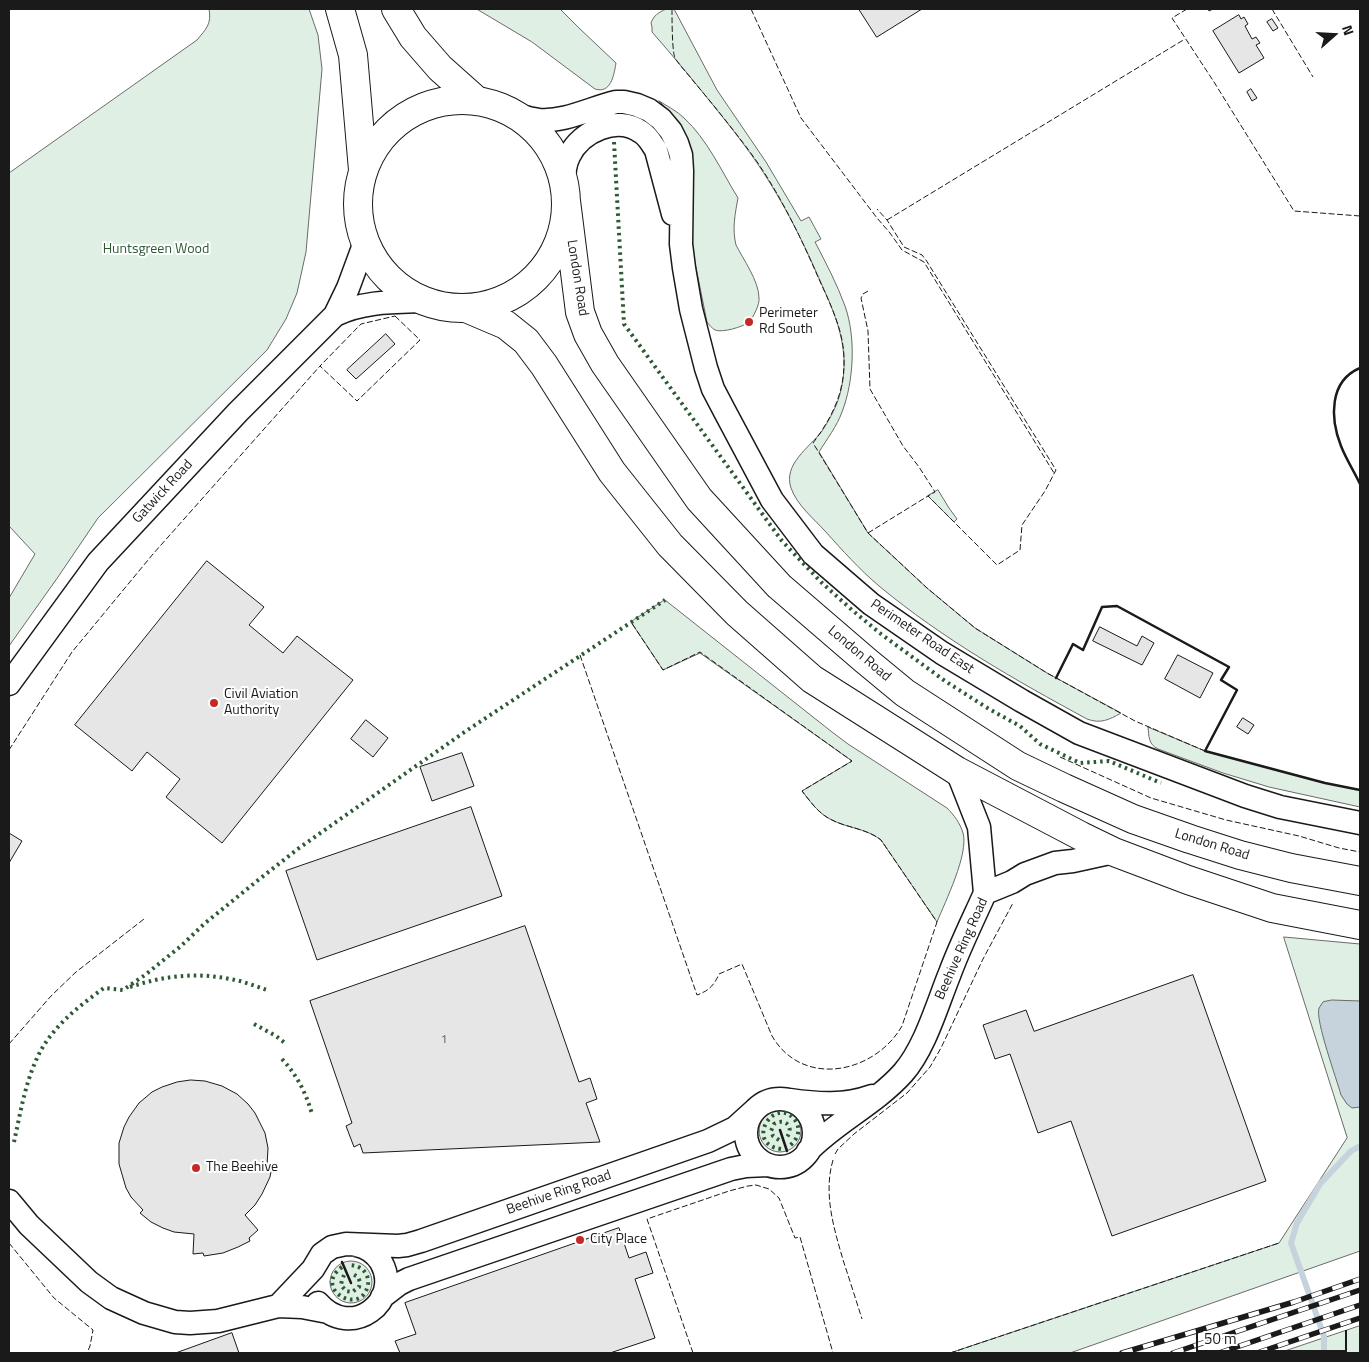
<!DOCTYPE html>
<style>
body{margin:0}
#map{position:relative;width:1369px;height:1362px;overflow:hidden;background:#fff;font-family:"Titillium Web",sans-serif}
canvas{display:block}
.frame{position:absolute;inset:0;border:10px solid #1a1a1a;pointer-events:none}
.north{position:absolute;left:1309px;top:10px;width:50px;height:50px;-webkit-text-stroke:4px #fff;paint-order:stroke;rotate:71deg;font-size:14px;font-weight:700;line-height:20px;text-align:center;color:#1a1a1a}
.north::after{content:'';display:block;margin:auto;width:18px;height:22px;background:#1a1a1a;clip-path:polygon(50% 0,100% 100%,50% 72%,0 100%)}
.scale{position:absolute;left:1196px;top:1330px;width:151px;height:22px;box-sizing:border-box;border:2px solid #1a1a1a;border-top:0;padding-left:6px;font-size:15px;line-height:18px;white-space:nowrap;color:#1a1a1a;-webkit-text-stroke:4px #fff;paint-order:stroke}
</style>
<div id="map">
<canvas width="1369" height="1362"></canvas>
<div class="frame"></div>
<div class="north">N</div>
<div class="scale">50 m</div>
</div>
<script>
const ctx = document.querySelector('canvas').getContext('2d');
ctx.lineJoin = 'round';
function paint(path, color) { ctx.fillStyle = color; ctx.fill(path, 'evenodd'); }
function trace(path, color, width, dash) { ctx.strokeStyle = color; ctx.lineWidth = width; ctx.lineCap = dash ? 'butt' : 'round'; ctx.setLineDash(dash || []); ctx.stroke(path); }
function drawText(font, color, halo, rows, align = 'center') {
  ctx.font = font + ' "Titillium Web",sans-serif'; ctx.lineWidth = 4; ctx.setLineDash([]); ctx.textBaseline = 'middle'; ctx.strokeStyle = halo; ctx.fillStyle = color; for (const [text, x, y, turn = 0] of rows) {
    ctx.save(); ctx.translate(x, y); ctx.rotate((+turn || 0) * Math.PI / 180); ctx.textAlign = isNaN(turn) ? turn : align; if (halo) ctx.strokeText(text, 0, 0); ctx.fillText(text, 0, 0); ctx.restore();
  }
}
const green = new Path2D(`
 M209,9H309L318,35L322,69L306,252L297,293L286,319L267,350L98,518L58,577L9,646V598L35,554L9,526V173L197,40C206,29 212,24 209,9Z
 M477,9H560L579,28L616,63C614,75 611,94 595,89L532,42Z
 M666,9H674L717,90L766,162L801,221L809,217L821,239L815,242C826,263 837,284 845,306C856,337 854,381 842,412C837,426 827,439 819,452L868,533L927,588L975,628L1047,673L1121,713C1109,720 1100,724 1087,719C1015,680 943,639 879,586C860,570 842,550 825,531C813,518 797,505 791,488C783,464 809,448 822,431C830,419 838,404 841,390C851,348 835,314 818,276C804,244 788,212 770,183C753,155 733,130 713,105C693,80 673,56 652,32V27L651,23C654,15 658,13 666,9Z
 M659,101C667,106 677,111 684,118C707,139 722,172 738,198C735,214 732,229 736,245C743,259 759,281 759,298C760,304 753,318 749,322C743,327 722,333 715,330C712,328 709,325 707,322L694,258L691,232L687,139C680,122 671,113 659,101Z
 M938,490L949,508L957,519L954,522L928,496Z
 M665,600L832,732L848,744L947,808C954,815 960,823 963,833C969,854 945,902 937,922L881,840C866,828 846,828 830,819C818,813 810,801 802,791L852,761L700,653L663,670L631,622Z
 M1148,727L1205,751L1325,783L1360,790V807L1269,787L1223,773L1158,749C1148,744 1149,736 1148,727Z
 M1284,937L1360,944V1251L1070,1353H950L1279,1243L1347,1138Z
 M759 1131a21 21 0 1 1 42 0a21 21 0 1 1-42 0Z
 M330 1282a21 21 0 1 1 42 0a21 21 0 1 1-42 0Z
 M1360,1326V1353H1279Z`);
paint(green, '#e0efe3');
trace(green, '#6a6a6a', 1);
const water = new Path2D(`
 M1332,1000L1360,1001V1107L1352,1108L1347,1104L1341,1095C1337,1080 1315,1020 1319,1008C1320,1007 1322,1003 1323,1002Z`);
paint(water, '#c6d2dc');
trace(water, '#6a6a6a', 1);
trace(new Path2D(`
 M1324,1353V1336L1291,1243L1297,1223L1320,1184L1351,1151L1360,1146`), '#c6d2dc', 6);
const building = new Path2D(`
 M859,9H922L877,37Z
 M1239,15L1241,19L1244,17L1248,24L1245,26L1252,39L1256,37L1260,43L1256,45L1264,58L1239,73L1213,31Z
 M1272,19L1278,28L1273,31L1267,22Z
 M1251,89L1257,98L1252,101L1247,92Z
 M386,334L395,344L356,379L347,370Z
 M207,561L264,607L249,625L283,653L297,636L353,680L222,843L166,797L180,779L147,752L132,771L75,725Z
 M1100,627L1137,646L1142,636L1154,643L1142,665L1093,641Z
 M1178,655L1213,673L1200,698L1165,679Z
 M1243,718L1254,725L1248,734L1237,727Z
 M366,720L388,738L373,757L351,739Z
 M462,753L474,786L432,801L420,767Z
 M471,807L502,896L317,960L286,871Z
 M9,833L22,841L9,863Z
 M525,926L579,1082L590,1078L597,1099L586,1103L600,1142L363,1153L360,1144L354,1147L346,1126L352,1123L310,1001Z
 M1193,975L1266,1181L1112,1236L1071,1121L1038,1133L1010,1054L995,1059L983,1025L1026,1010L1034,1031Z
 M191,1080L205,1081L222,1086L237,1094L248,1104L255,1113L265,1133L268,1148L267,1166H272L270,1177L262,1194L255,1205L245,1215L258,1230L249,1238L250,1241L238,1247L223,1253L204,1256L203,1253L193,1254L194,1234L174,1232L163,1228L151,1222L140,1213L143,1210L131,1197L126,1188L119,1164V1143L124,1127L129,1117L139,1103L152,1092L162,1087L177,1082Z
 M619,1228L629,1258L646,1252L653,1273L635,1279L655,1338L610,1353H400L395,1341L416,1334L405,1303Z
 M232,1333L239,1353H176Z`);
paint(building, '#e6e6e6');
trace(building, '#1a1a1a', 1);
const minor = new Path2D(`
 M516,115C523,116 531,119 539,120C565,122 591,108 616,102H624L637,105L649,110L661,119L671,131L677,143L681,155L682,171L681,244L684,268L691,309L706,368L713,389L724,410L772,500L813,554L871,604L942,653L1022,701L1079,733L1245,796L1280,807L1360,823
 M564,182C564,173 565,164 569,156C581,131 617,115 641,132C648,136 652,144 656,150L673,214
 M335,315C363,301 395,302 426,301
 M9,684L98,562L238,412L335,315L348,288L365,242
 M957,771L979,827L985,893
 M746 1133a34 34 0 1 1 68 0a34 34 0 1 1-68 0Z
 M790,1100C818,1104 844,1106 872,1096
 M808,1151C836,1122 875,1104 903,1073C925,1048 937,1005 950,973C960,946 973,920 985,893L1012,882L1025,874L1055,863L1073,861L1114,852
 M9,1201L29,1225L89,1282L111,1298L144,1313L175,1322L190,1323L218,1321L278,1306L302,1307L328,1312
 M382,1297L399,1284L409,1279L731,1169L746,1166L768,1165
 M318,1303C351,1341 403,1301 381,1262C375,1253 367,1247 356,1245
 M278,1306L313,1269L322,1254L332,1247L346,1244L398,1246L407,1245L421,1241L708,1141L735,1128L756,1109`);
const major = new Path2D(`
 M340,9L353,55L363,170
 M396,9L413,37L440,68L477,101
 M358 204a104 104 0 1 1 208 0a104 104 0 1 1-208 0Z
 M566,201L580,312L588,334L605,364L699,499L779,586L865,660L905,693L1018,766L1064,788L1133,819L1190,839L1240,855L1291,868L1360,881
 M466,308L506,325L526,341L544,365L612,472L670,545L737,613L812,679L957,771L1081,836L1114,852L1188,880L1272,908L1360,925`);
trace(minor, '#1a1a1a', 25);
trace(major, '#1a1a1a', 30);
trace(minor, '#fff', 22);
trace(major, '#fff', 28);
const rail = new Path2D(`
 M1122,1353L1294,1302L1360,1279
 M1173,1353L1360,1290
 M1219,1353L1360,1305
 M1257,1353L1360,1318`);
trace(rail, '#1a1a1a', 5.5);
trace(rail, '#fff', 4, [11]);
trace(new Path2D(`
 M614,142L624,324L782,541L821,582L852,610L881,634L945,681L989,709L1020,726L1040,744L1080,763L1109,761L1161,783
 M130,987C163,976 196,972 230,979C243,981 255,986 267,990
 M254,1024L276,1036L285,1043
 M282,1059C297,1075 306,1093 312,1114
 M779,1140L773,1136L771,1131L774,1124C786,1117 795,1128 786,1138
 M14,1142C22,1106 28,1063 52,1034C66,1016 86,1001 104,988L123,990L145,975L181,946L204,924L257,881L299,848L466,731L665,600
 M781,1149C743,1144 775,1094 795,1120C802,1130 797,1141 788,1147
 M342,1267C311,1289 363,1318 368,1284C369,1272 360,1265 349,1265
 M344,1275L342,1280L341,1285L346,1291L352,1292L359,1287L360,1282L358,1277L351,1273`), '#2b5a34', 4, [2.5, 4]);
trace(new Path2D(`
 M672,9C672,18 672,52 675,58C680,66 688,74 694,82C711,102 728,123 744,144C775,184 798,231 818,277C830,304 845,332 844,363C844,394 831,419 813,443L868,533L927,588L975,628L1047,673L1135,721L1205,751
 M751,9L801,118L877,218L890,233L902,250L924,262L1054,473
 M1187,9L1172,18L1214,82L1294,211L1360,216
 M1208,9L1209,11L1213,9
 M1272,9L1313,77
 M887,220L1185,39
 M868,291L863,294L861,298L868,331L870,389L903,446L919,467L935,492L928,496
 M395,316L420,340L357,401L320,366L361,324Z
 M868,533L928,496L997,565L1020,550L1022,525L1045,491L1056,470L926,260L922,255L904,247L887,220L877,209
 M580,655L697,995C708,991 714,986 719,974L742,964L772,1036C803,1089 875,1073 902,1026L937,922L881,840C866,828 846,828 830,819C818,813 810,801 802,791L852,761L700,652L663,670L631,622
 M9,750L72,652L153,554L320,366
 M1060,757L1151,798L1226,820L1299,836L1339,848L1360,852
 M9,1044L51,996L76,972L144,919
 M835,1154L838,1149L854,1134L907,1093L930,1067L941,1048L983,959L1013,903
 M833,1160C823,1194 834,1229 844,1263C850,1281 856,1300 862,1319
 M9,1243L54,1298L93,1330L90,1346L87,1353
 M693,1353L647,1219L729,1191L748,1186L756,1185L769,1189L779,1198L795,1238L800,1237L833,1353
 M950,1353L1279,1243`), '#1a1a1a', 1, [6, 2.5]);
trace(new Path2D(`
 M1360,368C1329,381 1330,418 1341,446C1346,459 1354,471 1360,484
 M1056,678L1073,644L1083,650L1102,607L1117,606L1229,667L1221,680L1237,690L1205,751L1325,783L1360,790
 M780,1130L787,1151
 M342,1262L351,1283`), '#1a1a1a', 2.5);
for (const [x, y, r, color] of [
 [749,322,5,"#c62828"],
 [214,703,5,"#c62828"],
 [196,1168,5,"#c62828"],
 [580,1240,5,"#c62828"]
]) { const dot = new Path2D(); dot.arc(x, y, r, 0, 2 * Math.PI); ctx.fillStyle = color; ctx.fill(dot); trace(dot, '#fff', 2); }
drawText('11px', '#4d4d4d', null, [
 ["1",444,1040]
]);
drawText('14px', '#2b5a34', '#fff', [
 ["Huntsgreen Wood",156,250]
]);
drawText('14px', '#1a1a1a', '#fff', [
 ["London Road",577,278,81],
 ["Gatwick Road",163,492,-47],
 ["Perimeter Road East",922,637,34],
 ["London Road",859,654,40],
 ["London Road",1212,845,17],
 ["Beehive Ring Road",962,949,-66],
 ["Beehive Ring Road",559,1193,-19]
]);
drawText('14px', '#1a1a1a', '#fff', [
 ["Perimeter",759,314],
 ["Rd South",759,330],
 ["Civil Aviation",224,695],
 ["Authority",224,711],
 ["The Beehive",206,1168],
 ["City Place",590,1240]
], 'left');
</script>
